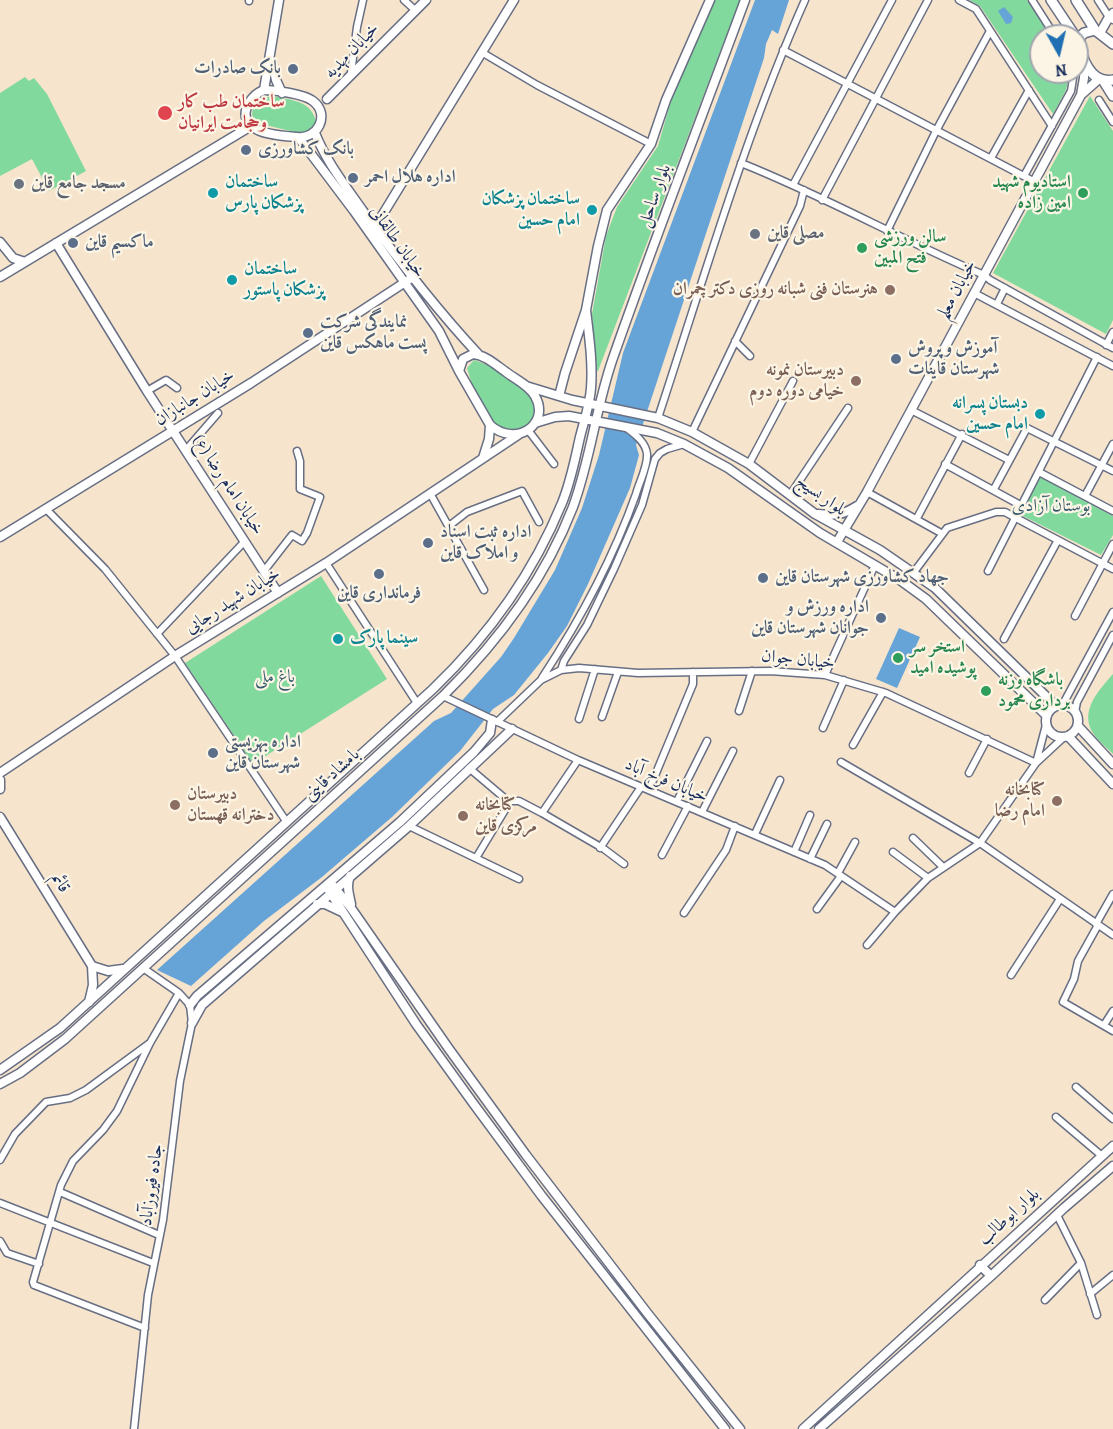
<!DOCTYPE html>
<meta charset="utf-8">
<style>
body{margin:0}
#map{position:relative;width:1113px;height:1429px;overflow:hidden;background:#f6e5cc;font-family:Alegreya,serif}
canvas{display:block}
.north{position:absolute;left:1029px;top:24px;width:60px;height:60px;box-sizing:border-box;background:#fcf5e5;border:2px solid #a2a6af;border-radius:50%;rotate:172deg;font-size:16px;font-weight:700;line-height:24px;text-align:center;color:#1b2f5e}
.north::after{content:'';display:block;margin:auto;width:21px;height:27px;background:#1f6fb2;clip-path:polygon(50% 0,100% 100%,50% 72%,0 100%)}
</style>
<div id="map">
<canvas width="1113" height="1429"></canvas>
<div class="north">N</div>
</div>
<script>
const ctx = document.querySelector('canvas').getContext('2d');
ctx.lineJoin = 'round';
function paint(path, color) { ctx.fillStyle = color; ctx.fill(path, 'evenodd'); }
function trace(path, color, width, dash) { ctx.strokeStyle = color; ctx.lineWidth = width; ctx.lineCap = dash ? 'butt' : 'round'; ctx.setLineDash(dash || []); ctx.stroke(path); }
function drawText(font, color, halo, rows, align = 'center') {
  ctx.font = font + ' Alegreya,Amiri,serif'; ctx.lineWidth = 4.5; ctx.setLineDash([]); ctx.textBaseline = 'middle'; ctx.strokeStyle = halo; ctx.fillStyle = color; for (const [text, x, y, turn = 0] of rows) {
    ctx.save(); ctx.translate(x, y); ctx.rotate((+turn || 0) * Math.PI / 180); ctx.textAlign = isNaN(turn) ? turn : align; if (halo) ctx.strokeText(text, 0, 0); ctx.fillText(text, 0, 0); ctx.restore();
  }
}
paint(new Path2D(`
 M715,0H740L598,371H596L592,314L606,236L617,207L658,146L671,101Z
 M969,0H1027L1050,36H1041V72H1070L1066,90L1053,114L980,6Z
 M25,77L29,81L34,78L47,94L86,171L49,191L32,159L0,176V93Z
 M272,96C290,100 312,100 316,122L310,131L303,134L257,123L252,115L253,105L262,98Z
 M1090,96L1113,131V320L1106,334L993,273Z
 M474,360C492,366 515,379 529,394C532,397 533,402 534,406C536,426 519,430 503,431C484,414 474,393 467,368Z
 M1038,476L1113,516V535L1101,555L1019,514Z
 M321,576L387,679L253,764L185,663Z
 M1113,674V754C1107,748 1098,741 1093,733C1079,711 1099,690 1113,674Z`), '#81d99d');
paint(new Path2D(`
 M755,0H789L778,34L772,30L766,44L764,58L636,445L639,455L630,488L588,584L567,626L548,653L514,695L493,709L460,751L392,817L322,877L264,921L191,986L157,970L434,721L451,713L501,657L514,638L555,570L582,508L599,455L623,353Z
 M1004,7L1013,17L1011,23L1006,24L998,11Z
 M899,628L920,637L897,688L876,679Z`), '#66a3d7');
const street = new Path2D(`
 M249,0V1
 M404,0L415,10
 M959,0L976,9L1052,126
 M1032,0L1055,36
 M1098,0L1109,17L1113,20
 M783,50L1035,182
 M483,53L537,85L651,144
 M351,73L357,27L363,0
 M1099,100L1113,122
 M991,158L1029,90
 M741,163C824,196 902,240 984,275L990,280L1113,348
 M1024,176L1071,91L1074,72
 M793,185L892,0
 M822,200L928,0
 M887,231L936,131L990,31
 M974,293L1113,366
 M997,304L1005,288
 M735,341L750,356
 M1106,345L1113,332
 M147,391L166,380L177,388
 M911,410L1009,460
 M658,418C704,278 745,135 805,0
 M528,430L554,464
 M692,432L800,206L804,190
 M186,450L218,413
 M749,464L793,381
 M945,464L1022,506
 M1039,472L1113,511
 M994,489L1027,428L1113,471
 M867,492L941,533
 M431,495L484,590
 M790,495L848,408
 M1085,496L1113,444
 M46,509L105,569L175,656L286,821
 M917,518L962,434
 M449,526L467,512L522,491L539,522
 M326,563L417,703
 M264,571L292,535L302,541L307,533L320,497L300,489V461L297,451
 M988,571L1097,357
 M914,572L947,528L996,512H1005L1016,518L1113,569
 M1075,616L1113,544
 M157,634L245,541
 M1004,639L1058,540
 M561,670L564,661L587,625L614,569L642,505L655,459L660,453L667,449L684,444
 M825,675L875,565
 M542,678C580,620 613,559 636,494C639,483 648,466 647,454C646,443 636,435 628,429
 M443,696L578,760L825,865L895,912
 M1063,704L1113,612
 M739,711L752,671
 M1075,712L1077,702L1113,635
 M602,717L618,672
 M579,719L595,669
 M497,722L541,680L561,670L579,668L638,673L770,671L825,675L886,693L1036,763
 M823,728L844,680
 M853,745L883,692
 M841,762L980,843L1113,935
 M1036,763L1046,725
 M469,768L508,801H519L542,813L604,849L624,864
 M969,773L987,739
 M649,790L693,684V672
 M677,801L707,741
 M702,812L733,751
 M542,813L578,760
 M409,826L519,879
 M755,834L780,780
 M913,838L943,867
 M600,848L641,787
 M794,852L810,815
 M893,852L928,878
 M662,855L688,806
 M476,858L508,805V801
 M810,859L827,824
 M838,873L855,842
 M817,909L841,876
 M684,913L726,850L735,826
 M1096,924L1113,894
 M1098,925L1078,961L1074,979L1063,1002L1113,1031
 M867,945L895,912L928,878L980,843L1036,763L1064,737
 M1011,975L1060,899
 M1104,1025L1113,1011
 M1076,1087L1113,1119
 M1056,1117L1102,1156
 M0,1160L15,1134L46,1102L70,1098L86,1090L150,1043
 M60,1192L159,1235
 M0,1203L153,1263
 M0,1241L7,1253L39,1264
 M1081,1263L1097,1315
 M1090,1294L1113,1275
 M1045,1300L1081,1263L1057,1215
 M145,1328L34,1285L33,1282L61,1185L73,1161L103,1130L117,1111L150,1043L179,993
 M134,1429L148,1295L163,1220L180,1081L192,1023L190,1005L179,993L143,968`);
const secondary = new Path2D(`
 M1100,33L1109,17L1113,13
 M272,62L276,80L282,93
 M264,90C275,90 304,94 313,101C331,115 317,140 297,137C285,136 266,135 256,129C236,119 248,96 264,90Z
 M264,90L279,0
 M1081,95L1099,79
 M327,99L426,0
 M315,133C327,163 345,185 363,211C399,261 437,310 479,355
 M299,138L354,211L439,331L459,371
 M375,227L514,0
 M0,242L13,258L25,262
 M56,243L147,391L278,593
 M0,277L251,126
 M473,354C485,355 496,365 506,372C515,379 529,385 535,396C551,424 516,448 490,425L459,371L463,359Z
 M526,386L572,400L658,418L692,432L749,464L815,514L880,550L935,588L1056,706
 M559,396L565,373L586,310L598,246L607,210L651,144L666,100L710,0
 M535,423L555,417L569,416L657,433L684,444L728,468L820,533L900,580L926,599L1046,715
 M483,458L489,439L490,425
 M818,514C834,516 843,515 857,506
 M0,537L251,383L413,277
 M837,542L867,492L1081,95L1084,78V60
 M1046 721a16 16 0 1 1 32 0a16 16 0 1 1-32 0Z
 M1078,726L1113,764
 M1068,736L1113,784
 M0,773L175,656L326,563L518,435
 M0,780V789
 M0,817L92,966L93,985L89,1002
 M350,876C346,886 349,894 351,904
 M330,882L351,908L449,1049L526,1155L648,1314L740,1429
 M326,886L416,1024L473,1103L541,1195L725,1429
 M317,904H325L342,912
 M92,966L108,971L123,969
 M190,1005L197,996L400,822L474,752L490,733L492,720
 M192,1023L202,1005L409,826L512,729
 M0,1070L60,1028L433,689C488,636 533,574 562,503C571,481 575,459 580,437C584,421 590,404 591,388C593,362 589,336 586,310
 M0,1084L20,1073L65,1039L443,696C498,642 545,579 573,507C591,458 596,406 613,358C655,238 701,119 745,0
 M980,1265L991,1276L1064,1208L1113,1166
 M803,1429L1113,1146
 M819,1429L991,1276`);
const primary = new Path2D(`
 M1051,0L1075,36
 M1076,0L1095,30
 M1113,44L1095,30L1084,33L1080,37C1079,56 1091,85 1113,80
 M1103,80L1113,96`);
trace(street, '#686f84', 9);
trace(secondary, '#686f84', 11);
trace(primary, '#686f84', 12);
trace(street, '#fff', 6);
trace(secondary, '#fff', 8);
trace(primary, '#fff', 9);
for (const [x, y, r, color] of [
 [293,69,6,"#5c6f8a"],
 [165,113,8,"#e0444e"],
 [246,150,6,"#5c6f8a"],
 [353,178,6,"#5c6f8a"],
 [19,184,6,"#6b7280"],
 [213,193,6,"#0f9aa8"],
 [1083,193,6,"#2e9e5b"],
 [592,210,6,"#0f9aa8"],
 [755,234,6,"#6b7280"],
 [73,243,6,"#5c6f8a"],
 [862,248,6,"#2e9e5b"],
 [232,280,6,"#0f9aa8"],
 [890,290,6,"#8d6e63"],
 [308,333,6,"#5c6f8a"],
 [896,359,6,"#5c6f8a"],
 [856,381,6,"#8d6e63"],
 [1040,414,6,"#0f9aa8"],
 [428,543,6,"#5c6f8a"],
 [379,574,6,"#5c6f8a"],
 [763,578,6,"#5c6f8a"],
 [881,618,6,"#5c6f8a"],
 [338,639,6,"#0f9aa8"],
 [898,658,6,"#2e9e5b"],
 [986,691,6,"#2e9e5b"],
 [213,753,6,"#5c6f8a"],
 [1057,801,6,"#8d6e63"],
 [175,805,6,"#8d6e63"],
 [463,816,6,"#8d6e63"]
]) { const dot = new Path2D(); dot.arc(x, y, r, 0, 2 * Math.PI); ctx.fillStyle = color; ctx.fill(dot); trace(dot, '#fcf5e5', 2); }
drawText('18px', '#1b2f5e', '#fcf5e5', [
 ["خیابان مهدیه",352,51,-46],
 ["بلوار ساحل",655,196,-70],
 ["خیابان طالقانی",397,242,55],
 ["خیابان معلم",957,290,-62],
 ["خیابان جانبازان",195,398,-32],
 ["خیابان امام رضا (ع)",228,485,57],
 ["بلوار بسیج",821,496,35],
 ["خیابان شهید رجایی",233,601,-32],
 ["خیابان جوان",798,660,6],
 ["بامشاد قاینی",332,775,-42],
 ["خیابان فرخ آباد",666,781,23],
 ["قائم",60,883,59],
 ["جاده فیروزآباد",152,1185,-82],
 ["بلوار ابوطالب",1009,1217,-42]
]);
drawText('bold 18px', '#4e5e75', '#fcf5e5', [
 ["بانک صادرات",281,69,"right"],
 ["بانک کشاورزی",258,150],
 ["اداره هلال احمر",365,178],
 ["ماکسیم قاین",85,243],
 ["نمایندگی شرکت",320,323],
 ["پست ماهکس قاین",320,344],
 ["آموزش و پروش",908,349],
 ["شهرستان قاینات",908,370],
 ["اداره ثبت اسناد",440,533],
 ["و املاک قاین",440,554],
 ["جهاد کشاورزی شهرستان قاین",775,578],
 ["فرمانداری قاین",379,594,"center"],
 ["اداره ورزش و",869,608,"right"],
 ["جوانان شهرستان قاین",869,629,"right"],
 ["اداره بهزیستی",225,743],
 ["شهرستان قاین",225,764]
], 'left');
drawText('bold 18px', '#be3a42', '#fcf5e5', [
 ["ساختمان طب کار",178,103],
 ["و‌حجامت ایرانیان",178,124]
], 'left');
drawText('bold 18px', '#0d838f', '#fcf5e5', [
 ["ساختمان",225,183],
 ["پزشکان پارس",225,204],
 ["ساختمان پزشکان",580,200,"right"],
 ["امام حسین",580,221,"right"],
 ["ساختمان",244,270],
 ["پزشکان پاستور",244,291],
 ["دبستان پسرانه",1028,404,"right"],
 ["امام حسین",1028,425,"right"],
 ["سینما پارک",350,639]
], 'left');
drawText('bold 18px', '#27864d', '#fcf5e5', [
 ["استادیوم شهید",1071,183,"right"],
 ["امین زاده",1071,204,"right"],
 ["سالن ورزشی",874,238],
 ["فتح المبین",874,259],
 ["استخر سر",910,648],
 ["پوشیده امید",910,669],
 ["باشگاه وزنه",998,681],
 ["برداری محمود",998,702]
], 'left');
drawText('bold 18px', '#5b616d', '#fcf5e5', [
 ["مسجد جامع قاین",31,184],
 ["مصلی قاین",767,234]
], 'left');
drawText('bold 18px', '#785e54', '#fcf5e5', [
 ["هنرستان فنی شبانه روزی دکتر چمران",878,290],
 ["دبیرستان نمونه",844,371],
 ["خیامی دوره دوم",844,392],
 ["کتابخانه",1045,791],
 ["امام رضا",1045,812],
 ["دبیرستان",187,795,"left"],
 ["دخترانه قهستان",187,816,"left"],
 ["کتابخانه",475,806,"left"],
 ["مرکزی قاین",475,827,"left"]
], 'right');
drawText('18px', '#345a6e', '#fcf5e5', [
 ["بوستان آزادی",1051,507],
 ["باغ ملی",275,678]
]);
</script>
